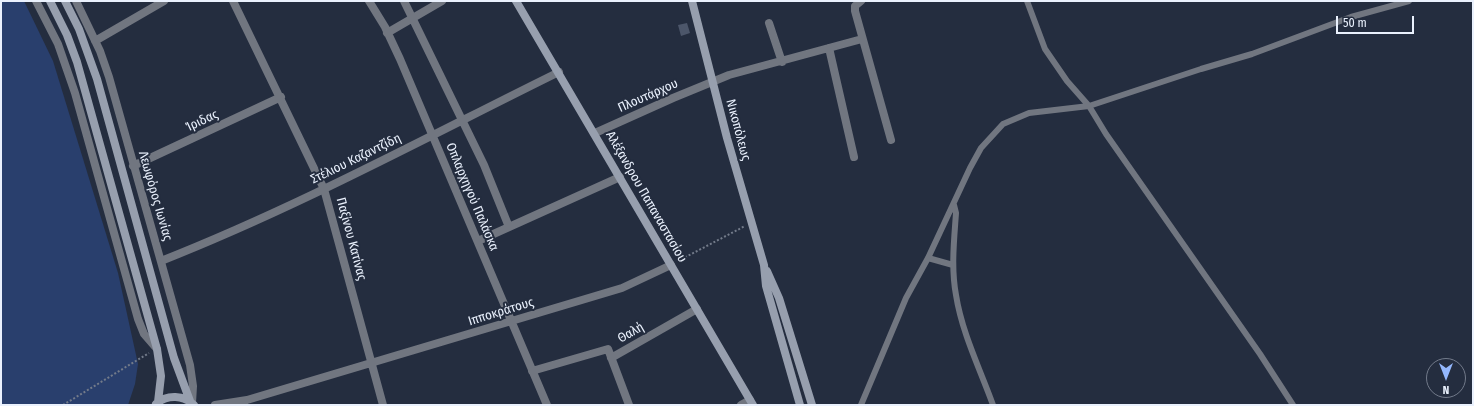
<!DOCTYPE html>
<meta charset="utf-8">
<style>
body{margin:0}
#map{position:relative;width:1474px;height:406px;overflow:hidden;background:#242d3f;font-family:"Fira Sans Condensed",sans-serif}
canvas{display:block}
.frame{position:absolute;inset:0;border:2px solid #eaf1fd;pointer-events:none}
.north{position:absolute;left:1426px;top:358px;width:40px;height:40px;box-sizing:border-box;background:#242d3f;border:1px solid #737b8b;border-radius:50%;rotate:180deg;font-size:11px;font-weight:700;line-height:16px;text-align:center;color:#eaf1fd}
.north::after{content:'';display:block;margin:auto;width:14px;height:18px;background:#93b7fd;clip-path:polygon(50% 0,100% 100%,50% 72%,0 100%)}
.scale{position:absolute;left:1336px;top:16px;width:78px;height:18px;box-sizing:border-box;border:2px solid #eaf1fd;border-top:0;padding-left:5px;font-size:12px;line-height:14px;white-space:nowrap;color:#eaf1fd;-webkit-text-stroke:3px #242d3f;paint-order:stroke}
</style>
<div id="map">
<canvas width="1474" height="406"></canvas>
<div class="frame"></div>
<div class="north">N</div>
<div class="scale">50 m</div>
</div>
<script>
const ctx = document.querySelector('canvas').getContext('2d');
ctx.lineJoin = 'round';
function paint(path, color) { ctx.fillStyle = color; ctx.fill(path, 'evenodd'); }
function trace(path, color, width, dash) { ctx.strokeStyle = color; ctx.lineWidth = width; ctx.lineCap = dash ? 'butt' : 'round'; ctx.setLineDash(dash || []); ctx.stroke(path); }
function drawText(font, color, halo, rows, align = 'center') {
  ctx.font = font + ' "Fira Sans Condensed",sans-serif'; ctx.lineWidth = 4; ctx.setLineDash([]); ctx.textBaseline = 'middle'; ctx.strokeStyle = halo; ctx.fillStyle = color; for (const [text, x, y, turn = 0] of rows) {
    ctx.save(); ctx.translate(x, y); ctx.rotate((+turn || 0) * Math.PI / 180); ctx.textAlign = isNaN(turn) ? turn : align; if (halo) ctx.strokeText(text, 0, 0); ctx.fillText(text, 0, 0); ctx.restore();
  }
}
paint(new Path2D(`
 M1,1H24L53,61L118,273L138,364L135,384L128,405H1Z`), '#293f6d');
paint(new Path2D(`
 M687,23L690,33L681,36L678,25Z`), '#4c566a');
trace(new Path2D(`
 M678,261L745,226
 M63,405L149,353`), '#737b8a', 2, [2, 2]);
trace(new Path2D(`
 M1027,1L1045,49L1067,81L1089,106L1106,134L1260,354L1293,405
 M954,205L956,213C954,241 951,268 956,295C962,333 980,369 993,405
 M928,258L953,265
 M861,405L906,298L928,258L970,168L981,148L1003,124L1029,113L1089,106L1201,69L1252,54L1351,17L1409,1`), '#717680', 6);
trace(new Path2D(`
 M36,1L58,44L75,93L138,319L144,334L157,349
 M76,1L100,51L109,77L190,365L193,386L192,403
 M233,1L324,189L383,405
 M369,1L385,27L400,59L547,405
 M404,1L484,165L509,227
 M861,1L855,6V11L891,140
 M769,23L782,62
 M387,33L442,1
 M95,41L164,1
 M829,48L854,157
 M595,133L673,98L729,75L862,39
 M133,166L281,97
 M478,241L620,177
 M161,261C298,207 427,137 559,72
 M611,358L697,309
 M532,371L608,349L629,405
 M215,405L247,400L622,288L671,265
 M741,405L750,400`), '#717680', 8);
trace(new Path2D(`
 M50,1L67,35L77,62L157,349L161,376L158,402
 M65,1L79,29L97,79L174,358L190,401
 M516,1L753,405
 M692,1L727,138L764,265L766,286L800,405
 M767,271L779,298L812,405
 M156,404C167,394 184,395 194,405`), '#979fae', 8);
drawText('13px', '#eaf1fd', '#242d3f', [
 ["Πλουτάρχου",648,96,-24],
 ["Ίριδας",202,121,-25],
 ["Νικοπόλεως",738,130,75],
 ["Στέλιου Καζαντζίδη",356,159,-26],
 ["Λεωφόρος Ιωνίας",155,196,74],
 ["Οπλαρχηγού Παλάσκα",472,197,67],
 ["Αλέξανδρου Παπαναστασίου",646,197,60],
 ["Παξίνου Κατίνας",351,239,75],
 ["Ιπποκράτους",501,312,-17],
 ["Θαλή",631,333,-30]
]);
</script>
